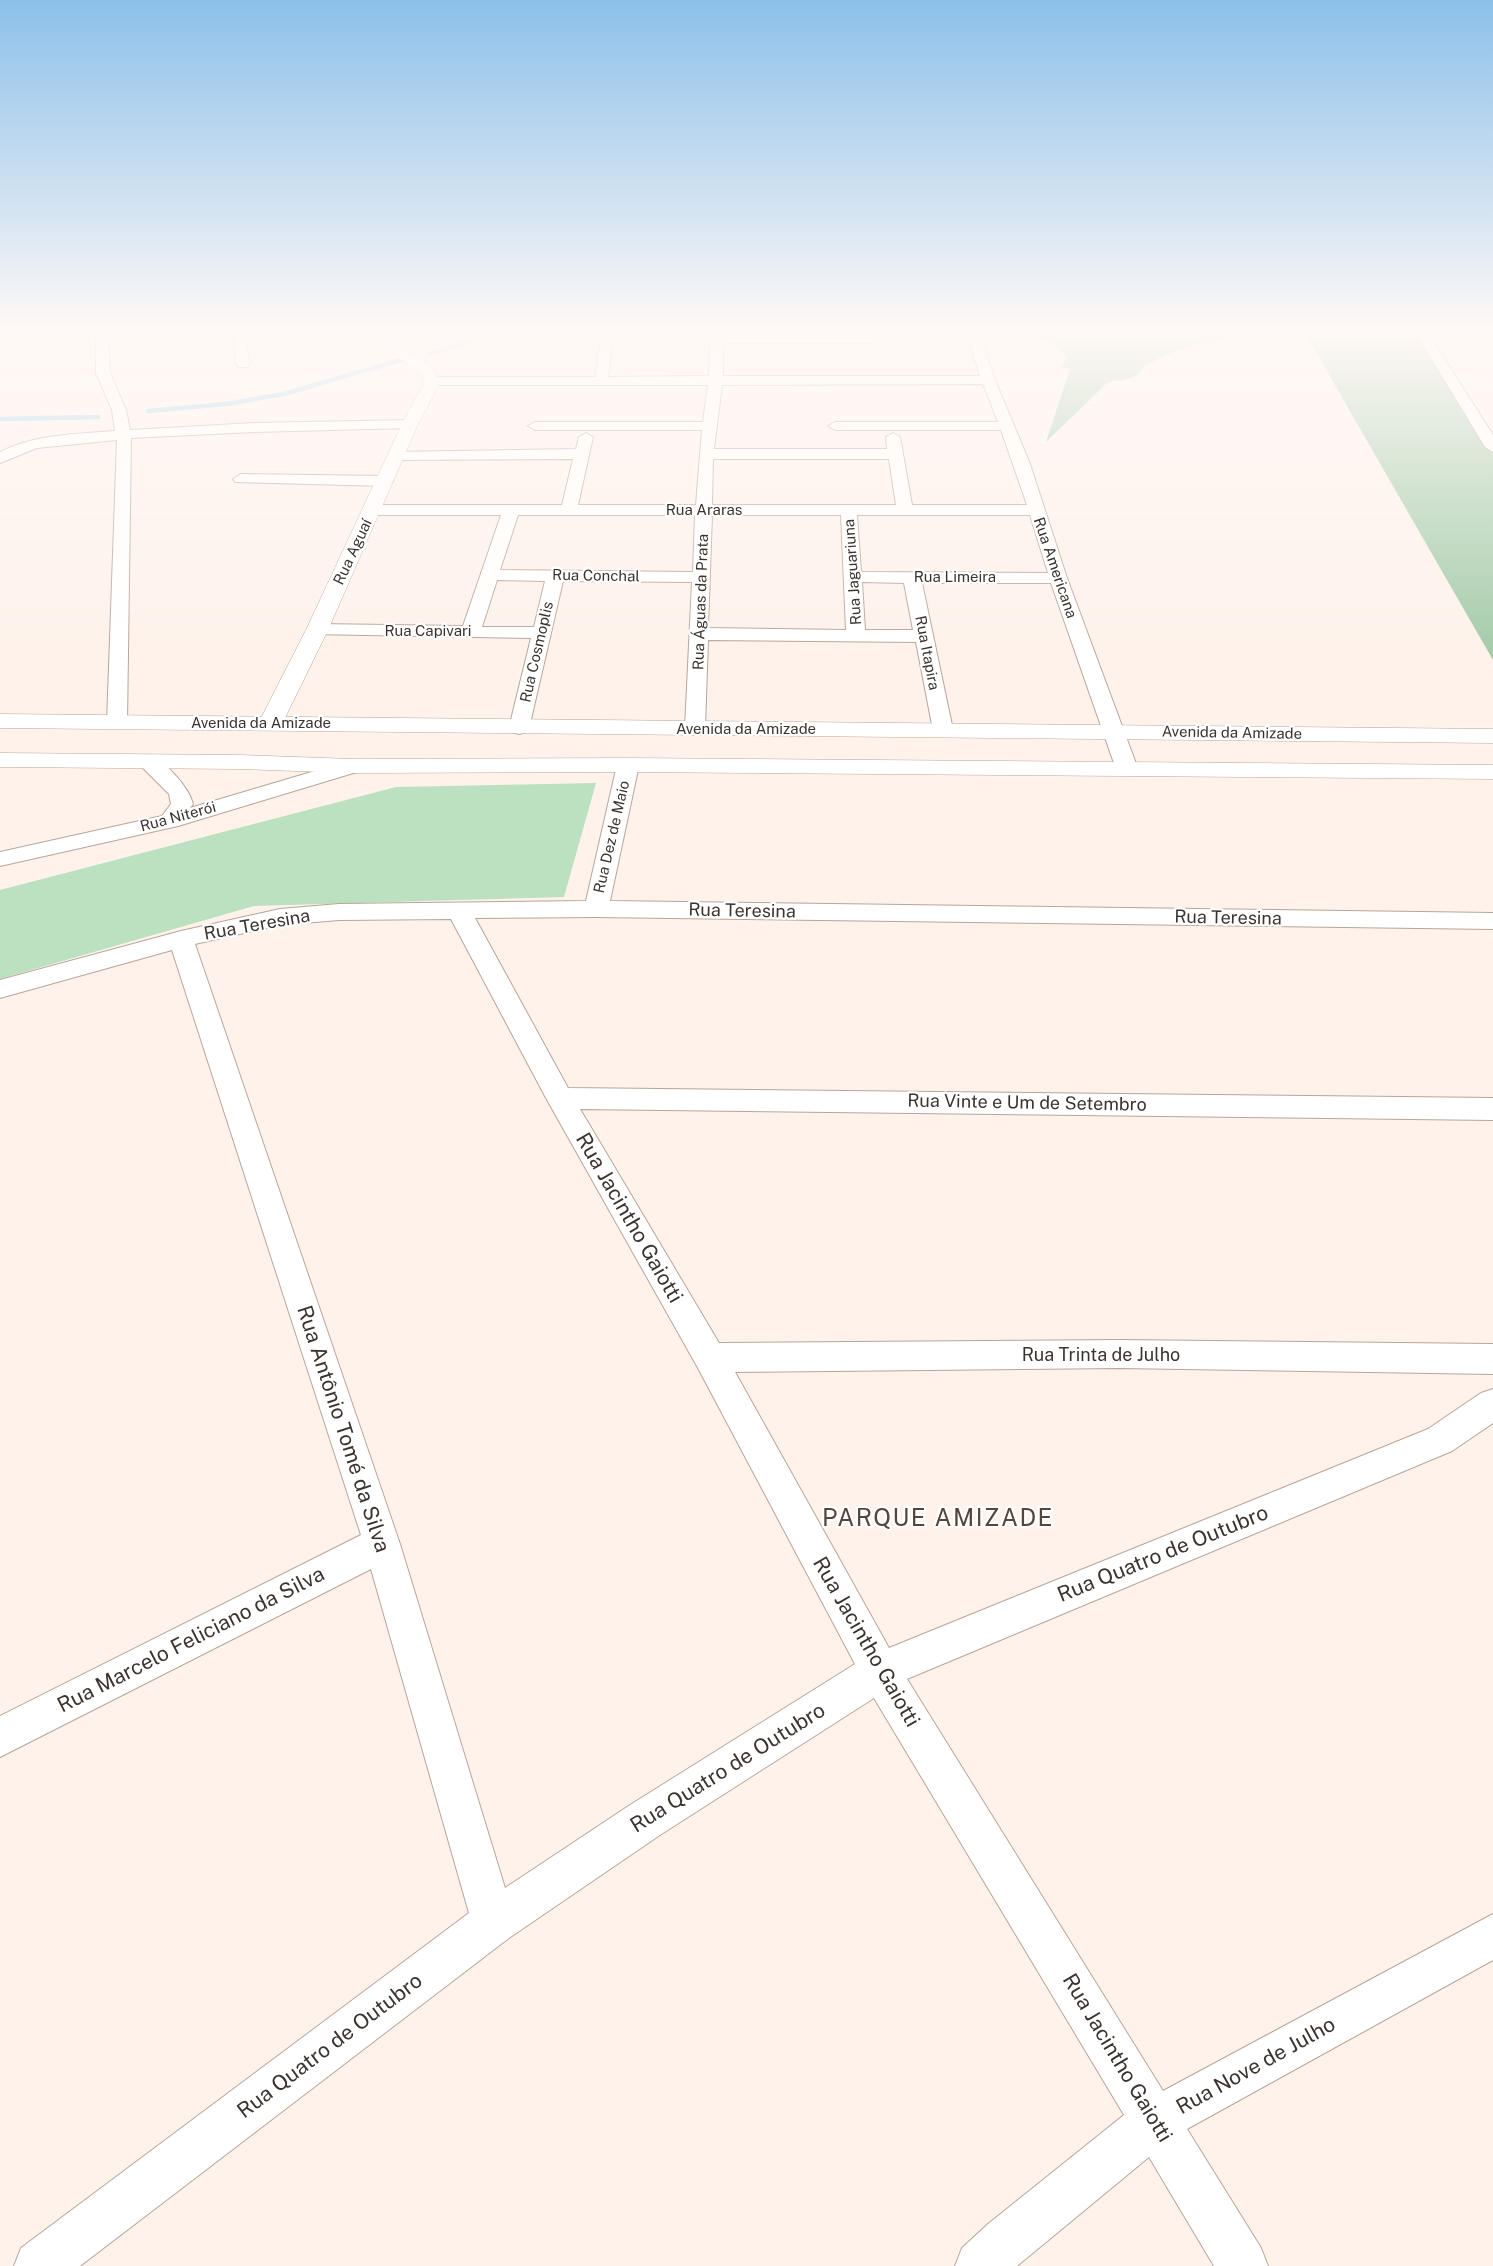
<!DOCTYPE html>
<meta charset="utf-8">
<style>
body{margin:0}
canvas{display:block;background:#fef2eb}
</style>
<canvas width="1493" height="2266"></canvas>
<script>
const ctx = document.querySelector('canvas').getContext('2d');
ctx.lineJoin = 'round';
function paint(path, color) { ctx.fillStyle = color; ctx.fill(path, 'evenodd'); }
function trace(path, color, width, dash) { ctx.strokeStyle = color; ctx.lineWidth = width; ctx.lineCap = dash ? 'butt' : 'round'; ctx.setLineDash(dash || []); ctx.stroke(path); }
function drawText(font, color, halo, rows, align = 'center') {
  ctx.font = font + ' "Public Sans",sans-serif'; ctx.lineWidth = 4.5; ctx.setLineDash([]); ctx.textBaseline = 'middle'; ctx.strokeStyle = halo; ctx.fillStyle = color; for (const [text, x, y, turn = 0] of rows) {
    ctx.save(); ctx.translate(x, y); ctx.rotate((+turn || 0) * Math.PI / 180); ctx.textAlign = isNaN(turn) ? turn : align; if (halo) ctx.strokeText(text, 0, 0); ctx.fillText(text, 0, 0); ctx.restore();
  }
}
paint(new Path2D(`
 M596,783L564,897L254,906L0,979V890L396,787Z`), '#bbe1c0');
paint(new Path2D(`
 M1020,333H1269C1227,338 1184,342 1147,365C1141,369 1140,374 1133,377C1124,382 1116,379 1107,383L1046,442L1070,369L1061,367L1066,358C1055,338 1038,341 1020,333Z
 M1305,333H1421L1493,453V660Z`), '#a5ccab');
trace(new Path2D(`
 M430,353L473,341L491,333
 M148,411L226,404L284,394L404,359
 M0,419L98,417`), '#a3d3ed', 4.5);
const street = new Path2D(`
 M96,333H108L110,373L126,410L130,430L254,423L410,420L417,424L410,428L254,432L131,438L127,723L124,727H110L107,723L117,440L37,448L0,463V452C35,434 77,434 115,431L112,410L96,373Z
 M233,333H245L250,364L248,367H238L236,364Z
 M602,333H614L608,377L709,376L711,333H723V335H872L878,339L872,343H723V376H980L967,333H979L995,380L1030,464L1067,578L1138,769L1135,774L1127,775L1119,774L1116,769L1051,583H922L953,730L950,734L943,736L936,734L933,730L916,642L708,640L705,728L702,732L695,734L688,732L685,728L692,582L563,581L529,728L526,732L519,734L512,732L509,728L531,638L310,634L308,630L310,626L317,624L463,626L501,515H373L365,510L373,505H562L573,459L397,460L389,455L392,452L576,449L579,437L586,433L593,437L578,505H696L702,430H535L528,426L535,422H703L708,385H433L426,381L433,377H595ZM983,384L998,422H835L828,426L835,430H1001L1027,505H912L900,437L893,433L886,437L887,449H714L722,385ZM713,459H889L896,505H712ZM518,515H695L693,572L500,570ZM712,515H841L846,630L708,628ZM857,515H1030L1048,573L861,572ZM497,580L545,581L534,627H482ZM862,582L904,583L913,630H865Z
 M1416,333H1428L1493,435V452L1485,447Z
 M241,474L385,476L393,481L385,486L235,482L233,479Z
 M147,755C164,759 189,787 193,804L190,808L352,760L360,761L363,766L360,771L178,826L0,866V852L162,816L171,804L169,794L136,761L139,756Z
 M628,759L636,760L639,765L610,901L1493,913V929L596,917L475,918L568,1088L1493,1098V1120L580,1109L719,1343L1120,1340L1493,1344V1374L1120,1368L735,1372L889,1648L1428,1429L1481,1393L1493,1389V1423L1452,1451L907,1679L1163,2091L1493,1914V1960L1187,2129L1261,2248L1268,2266H1214L1149,2157L1017,2266H955L962,2248L988,2224L1124,2115L874,1698L660,1835L509,1938L80,2266H14L21,2248L469,1913L371,1569L0,1757V1716L361,1535L172,950L0,998V980L181,931L280,909L339,904L586,901L617,765L620,760ZM451,919L546,1098L698,1368L855,1664L630,1805L505,1888L400,1544L195,944L280,925L339,920Z`);
const secondary = new Path2D(`
 M371,333H386L394,343L428,363L441,381L418,424L328,630L283,722L279,727L271,729L263,727L259,722L306,630L402,424L425,381C410,361 386,354 371,333Z`);
const primary = new Path2D(`
 M0,714L1493,729V743L0,728Z
 M0,753L240,755L352,759L628,758L1493,765V779L628,772L352,773L240,769L0,767Z`);
trace(street, '#b8a59a', 2);
trace(secondary, '#b8a59a', 1);
trace(primary, '#b8a59a', 1);
paint(street, '#fff');
paint(secondary, '#fff');
paint(primary, '#fff');
const sky = ctx.createLinearGradient(0, 0, 0, 650);
sky.addColorStop(0, '#8cc0ea');
sky.addColorStop(0.51, '#fff9f6');
sky.addColorStop(1, '#fff9f600');
ctx.fillStyle = sky;
ctx.fillRect(0, 0, 1493, 650);
drawText('15px', '#3b332f', '#fff', [
 ["Rua Araras",704,510],
 ["Rua Aguaí",353,552,-65],
 ["Rua Americana",1055,568,71],
 ["Rua Jaguariuna",853,572,-94],
 ["Rua Conchal",596,576,1],
 ["Rua Limeira",955,577],
 ["Rua Águas da Prata",701,602,-88],
 ["Rua Capivari",428,631],
 ["Rua Cosmoplis",537,652,-77],
 ["Rua Itapira",927,653,79],
 ["Avenida da Amizade",261,723],
 ["Avenida da Amizade",746,729],
 ["Avenida da Amizade",1232,733,1],
 ["Rua Niterói",178,817,-15],
 ["Rua Dez de Maio",612,837,-77]
]);
drawText('18px', '#3b332f', '#fff', [
 ["Rua Teresina",742,911,1],
 ["Rua Teresina",1228,918,1],
 ["Rua Teresina",257,925,-10],
 ["Rua Vinte e Um de Setembro",1027,1103,1],
 ["Rua Trinta de Julho",1101,1355]
]);
drawText('21px', '#3b332f', '#fff', [
 ["Rua Jacintho Gaiotti",629,1218,60],
 ["Rua Antônio Tomé da Silva",343,1429,72],
 ["Rua Quatro de Outubro",1163,1554,-22],
 ["Rua Marcelo Feliciano da Silva",191,1640,-27],
 ["Rua Jacintho Gaiotti",866,1642,60],
 ["Rua Quatro de Outubro",728,1768,-32],
 ["Rua Quatro de Outubro",330,2046,-37],
 ["Rua Jacintho Gaiotti",1117,2058,59],
 ["Rua Nove de Julho",1256,2066,-29]
]);
ctx.letterSpacing = '1.5px';
drawText('24px', '#55453b', '#fff', [
 ["PARQUE AMIZADE",938,1519]
]);
ctx.letterSpacing = '0px';
</script>
